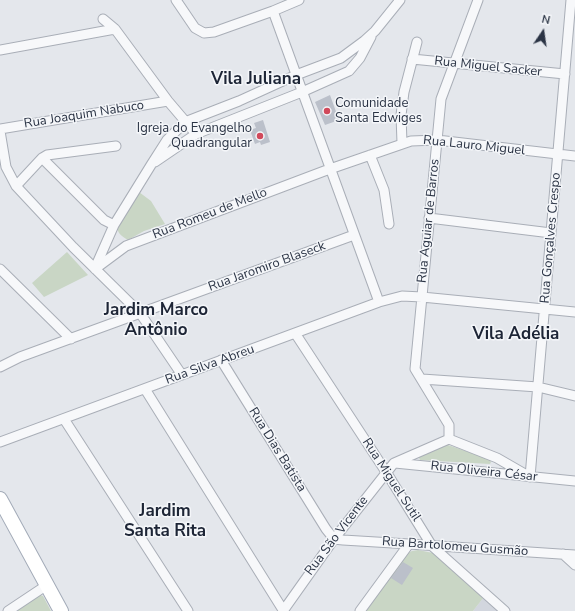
<!DOCTYPE html>
<meta charset="utf-8">
<style>
body{margin:0}
#map{position:relative;width:575px;height:611px;overflow:hidden;background:#e4e7ec;font-family:"Nunito Sans",sans-serif}
canvas{display:block}
.north{position:absolute;left:523px;top:12px;width:40px;height:40px;-webkit-text-stroke:3px #f4f6f9;paint-order:stroke;rotate:13deg;font-size:11px;font-weight:700;line-height:16px;text-align:center;color:#2b3445}
.north::after{content:'';display:block;margin:auto;width:14px;height:18px;background:#2b3445;clip-path:polygon(50% 0,100% 100%,50% 72%,0 100%)}
</style>
<div id="map">
<canvas width="575" height="611"></canvas>
<div class="north">N</div>
</div>
<script>
const ctx = document.querySelector('canvas').getContext('2d');
ctx.lineJoin = 'round';
function paint(path, color) { ctx.fillStyle = color; ctx.fill(path, 'evenodd'); }
function trace(path, color, width, dash) { ctx.strokeStyle = color; ctx.lineWidth = width; ctx.lineCap = dash ? 'butt' : 'round'; ctx.setLineDash(dash || []); ctx.stroke(path); }
function drawText(font, color, halo, rows, align = 'center') {
  ctx.font = font + ' "Nunito Sans",sans-serif'; ctx.lineWidth = 3; ctx.setLineDash([]); ctx.textBaseline = 'middle'; ctx.strokeStyle = halo; ctx.fillStyle = color; for (const [text, x, y, turn = 0] of rows) {
    ctx.save(); ctx.translate(x, y); ctx.rotate((+turn || 0) * Math.PI / 180); ctx.textAlign = isNaN(turn) ? turn : align; if (halo) ctx.strokeText(text, 0, 0); ctx.fillText(text, 0, 0); ctx.restore();
  }
}
paint(new Path2D(`
 M484,597L499,611H473Z`), '#d2d6de');
paint(new Path2D(`
 M139,192L151,201L165,224L144,231L128,240C121,236 117,233 117,225Z
 M67,252L88,275L44,297L32,283Z
 M445,444L489,459L491,462L490,464L420,460L418,456Z
 M418,550L433,553L484,597L473,611H366L406,554L412,551Z
 M40,595L43,596L51,611H17Z`), '#c9d6c5');
paint(new Path2D(`
 M330,95L339,120L325,125L315,102Z
 M263,120L270,142L261,145L260,142L255,144L250,130L256,128L254,123Z
 M403,562L413,568L402,585L391,578Z`), '#bbc0ca');
const minor = new Path2D(`
 M176,0L195,28L204,33L214,32L273,11L299,0
 M273,11L379,302
 M103,19L115,29L168,101L196,134
 M0,50L115,29
 M412,59L565,74
 M0,129L168,101
 M0,131L6,167L16,186L73,247L140,313L182,375
 M402,143L401,115L404,92L417,42
 M370,155L384,190L389,224
 M42,158L104,220L114,225
 M155,162L196,134L302,92L349,71L360,58L371,37
 M16,186L42,158L47,155L116,146
 M429,218L551,233
 M95,268L114,225L151,165L167,140L185,122L239,101L296,75L341,58L364,41L375,31L400,0
 M0,269L71,339
 M95,269L126,246L327,170L411,141L437,140L575,156
 M295,333L388,475L432,546L505,611
 M221,360L326,529L334,539
 M0,367L20,357L354,235
 M422,379L538,387L575,396
 M145,389L283,610
 M64,419L188,611
 M449,439V425L415,369L441,99L478,0
 M0,442L379,302L402,296L422,297L575,312
 M395,463L575,481
 M530,477L571,0
 M334,539L343,540L409,544L575,555
 M563,554L575,565
 M8,611L47,585
 M283,611L334,539L394,463L449,439L497,458L530,477
 M360,611L409,544`);
const primary = new Path2D(`
 M0,499L61,611`);
trace(minor, '#a9aeb7', 11);
trace(primary, '#a3abb8', 16);
trace(minor, '#f7f8fa', 9);
trace(primary, '#fff', 14);
for (const [x, y, r, color] of [
 [327,111,4,"#d1495b"],
 [260,136,4,"#d1495b"]
]) { const dot = new Path2D(); dot.arc(x, y, r, 0, 2 * Math.PI); ctx.fillStyle = color; ctx.fill(dot); trace(dot, '#f4f6f9', 1.5); }
drawText('13px', '#2b3445', '#f4f6f9', [
 ["Rua Miguel Sacker",488,67,6],
 ["Rua Joaquim Nabuco",84,115,-9],
 ["Rua Lauro Miguel",474,146,6],
 ["Rua Romeu de Mello",210,214,-21],
 ["Rua Aguiar de Barros",429,221,-84],
 ["Rua Gonçalves Crespo",551,238,-85],
 ["Rua Jaromiro Blaseck",267,267,-20],
 ["Rua Silva Abreu",210,365,-20],
 ["Rua Dias Batista",277,450,58],
 ["Rua Oliveira César",484,472,6],
 ["Rua Miguel Sutil",391,480,57],
 ["Rua São Vicente",337,536,-53],
 ["Rua Bartolomeu Gusmão",455,547,4]
]);
drawText('13px', '#2b3445', '#f4f6f9', [
 ["Comunidade",335,104],
 ["Santa Edwiges",335,119],
 ["Igreja do Evangelho",252,129,"right"],
 ["Quadrangular",252,144,"right"]
], 'left');
drawText('bold 17px', '#1d2536', '#f4f6f9', [
 ["Vila Juliana",256,80],
 ["Jardim Marco",156,311],
 ["Antônio",156,331],
 ["Vila Adélia",516,335],
 ["Jardim",165,512],
 ["Santa Rita",165,532]
]);
</script>
